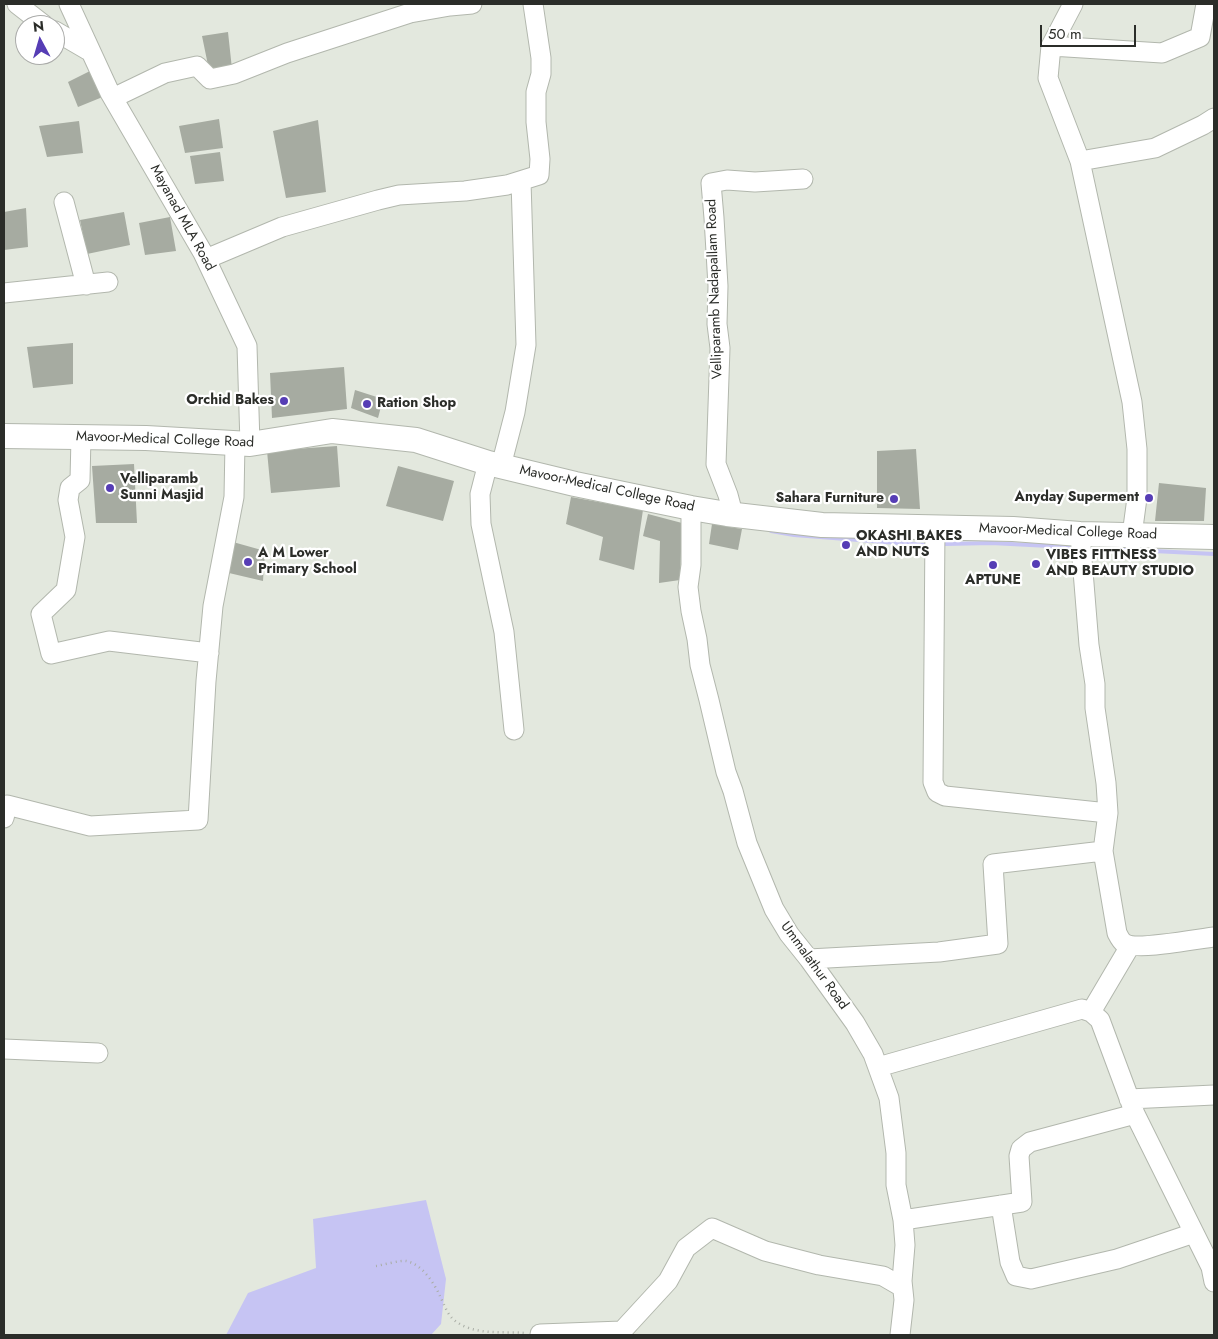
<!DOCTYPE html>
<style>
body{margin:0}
#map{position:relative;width:1218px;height:1339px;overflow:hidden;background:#e3e8de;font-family:Jost,sans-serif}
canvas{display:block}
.frame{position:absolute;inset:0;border:5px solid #2b2d29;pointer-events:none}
.north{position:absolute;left:15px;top:15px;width:50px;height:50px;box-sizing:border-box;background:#fff;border:1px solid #aaaba9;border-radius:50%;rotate:354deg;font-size:14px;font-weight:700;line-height:20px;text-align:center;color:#2b2d29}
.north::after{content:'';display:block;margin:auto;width:18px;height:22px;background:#563db5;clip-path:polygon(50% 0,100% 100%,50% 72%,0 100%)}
.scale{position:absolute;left:1040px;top:25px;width:96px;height:22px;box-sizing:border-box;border:2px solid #2b2d29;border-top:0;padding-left:6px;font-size:15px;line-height:18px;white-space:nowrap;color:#2b2d29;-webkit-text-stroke:4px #fff;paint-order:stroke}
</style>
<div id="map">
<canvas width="1218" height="1339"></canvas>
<div class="frame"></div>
<div class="north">N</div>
<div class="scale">50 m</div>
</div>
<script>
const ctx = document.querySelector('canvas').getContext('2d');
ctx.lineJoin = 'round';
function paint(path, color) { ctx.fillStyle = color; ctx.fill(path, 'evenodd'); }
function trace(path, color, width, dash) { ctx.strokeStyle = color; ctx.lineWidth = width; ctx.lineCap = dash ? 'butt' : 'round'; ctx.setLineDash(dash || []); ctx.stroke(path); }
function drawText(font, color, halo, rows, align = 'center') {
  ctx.font = font + ' Jost,sans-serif'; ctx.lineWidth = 4.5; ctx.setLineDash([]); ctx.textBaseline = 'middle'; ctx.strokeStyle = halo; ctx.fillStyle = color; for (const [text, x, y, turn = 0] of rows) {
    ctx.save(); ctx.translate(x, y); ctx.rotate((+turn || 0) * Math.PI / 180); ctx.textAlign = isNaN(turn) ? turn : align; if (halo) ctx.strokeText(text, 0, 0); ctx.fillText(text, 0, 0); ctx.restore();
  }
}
paint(new Path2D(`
 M426,1200L446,1279L441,1324L431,1335H226L248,1293L316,1268L313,1219Z`), '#c6c4f3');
trace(new Path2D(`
 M771,531L794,535L924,545
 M945,544L991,543L1069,547
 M1093,548L1214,554`), '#c6c4f3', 4);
paint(new Path2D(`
 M228,32L232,69L209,70L202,36Z
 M92,70L105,96L78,107L68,82Z
 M219,119L223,148L185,153L179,126Z
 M318,120L326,192L286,198L273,131Z
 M79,121L83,153L47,157L39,126Z
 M220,152L224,181L195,184L190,156Z
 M26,208L28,247L4,250V212Z
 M124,212L130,245L87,254L80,220Z
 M170,217L176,251L145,255L139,223Z
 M73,343V384L33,388L27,347Z
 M344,367L347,409L272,418L270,373Z
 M355,390L383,399L378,418L351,408Z
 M337,446L340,487L271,493L267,451Z
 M916,449L920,509L877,508V451Z
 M134,464L137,523H96L92,466Z
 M398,466L454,481L443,521L386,506Z
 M1159,483L1206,488L1204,521H1155Z
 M571,497L643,510L634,570L599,560L603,537L566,524Z
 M648,514L682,523L680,580L659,583L660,541L643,536Z
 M712,524L742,529L738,550L709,544Z
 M233,542L265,551L263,581L229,573Z`), '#a6aba1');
const minor = new Path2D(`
 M17,4L44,25
 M69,4L110,93L203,253L247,346L250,444
 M1073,4L1051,46L1048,78L1080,161L1132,402L1137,449V498L1132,535
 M55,31L91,52
 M1051,46L1162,53L1200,37L1206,4
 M113,98L165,73L197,66L210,79L234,74L287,53L410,13L450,6L472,4
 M1080,161L1155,148L1203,125L1214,118
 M64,202L86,285
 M206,259L282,227L378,200L399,195L465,191L507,185L539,175L540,159L536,122V92L541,74V58L533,4
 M4,293L108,282
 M81,437L80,480L70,488L68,500L75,537L66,590L41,614L51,654L109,641L209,653
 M488,463L480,494L481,524L504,632L514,730
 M501,466L515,412L526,345L521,181
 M691,508V565L688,587L691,611L697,639L700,665L709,700L726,772L733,791L747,843L774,909L789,934L809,959L855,1023L873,1054L889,1098L896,1153V1185L903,1220L905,1245L902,1281L904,1300L900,1335
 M733,514L728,495L716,464L720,348L717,324L718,286L714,218L711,183L727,180L755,182L803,179
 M935,527L933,782L937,792L945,796L1108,813
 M1080,534L1089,645L1095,684V708L1106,783L1108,813L1103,851L1117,933C1119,937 1121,941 1124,943C1135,951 1197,939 1214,937
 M4,818L7,805L90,826L198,820L206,681L213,606L234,497L235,443
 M809,959L939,952L998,944L993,864L1103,851
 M1091,1012L1130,946
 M4,1049L98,1053
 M878,1067L1082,1009L1091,1012L1100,1020L1135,1114L1211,1267L1214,1282
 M1129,1099L1214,1095
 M1001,1205L1010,1262L1016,1276L1031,1279L1117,1259L1194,1233
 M903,1220L1022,1202L1019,1156L1021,1149L1030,1142L1135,1114
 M540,1334L622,1331
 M623,1335L622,1331L668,1281L686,1248L712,1228L765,1251L819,1265L883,1276L902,1287`);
const major = new Path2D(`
 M4,436L146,438L250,444L332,431L416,440L488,463L575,484L691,508L727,514L822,525L1013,529L1080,534L1214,537`);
trace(minor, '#b2b7ad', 21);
trace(major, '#b2b7ad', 26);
trace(new Path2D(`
 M376,1266C383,1265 400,1260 406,1261C422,1264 434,1283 440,1296C444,1304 447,1314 454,1320C474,1336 502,1331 525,1333`), '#a9ada5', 2.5, [1, 4]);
trace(minor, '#fff', 19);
trace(major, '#fff', 24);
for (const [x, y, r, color] of [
 [284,401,5,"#563db5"],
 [367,404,5,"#563db5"],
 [110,488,5,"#563db5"],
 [1149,498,5,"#563db5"],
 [894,499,5,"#563db5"],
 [846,545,5,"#563db5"],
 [248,562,5,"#563db5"],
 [1036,564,5,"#563db5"],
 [993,565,5,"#563db5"]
]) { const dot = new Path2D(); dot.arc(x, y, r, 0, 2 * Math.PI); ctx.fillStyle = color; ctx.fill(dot); trace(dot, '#fff', 2); }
drawText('14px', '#2b2d29', '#fff', [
 ["Mayanad MLA Road",182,218,61],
 ["Velliparamb Nadapallam Road",715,289,-92],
 ["Mavoor-Medical College Road",165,440,2],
 ["Mavoor-Medical College Road",607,489,12],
 ["Mavoor-Medical College Road",1068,532,2],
 ["Ummalathur Road",814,966,54]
]);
drawText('bold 14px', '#2b2d29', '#fff', [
 ["Orchid Bakes",274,401,"right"],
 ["Ration Shop",377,404],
 ["Velliparamb",120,480],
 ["Sunni Masjid",120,496],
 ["Anyday Superment",1139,498,"right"],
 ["Sahara Furniture",884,499,"right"],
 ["OKASHI BAKES",856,537],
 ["AND NUTS",856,553],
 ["A M Lower",258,554],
 ["Primary School",258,570],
 ["VIBES FITTNESS",1046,556],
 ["AND BEAUTY STUDIO",1046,572],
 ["APTUNE",993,581,"center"]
], 'left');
</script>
